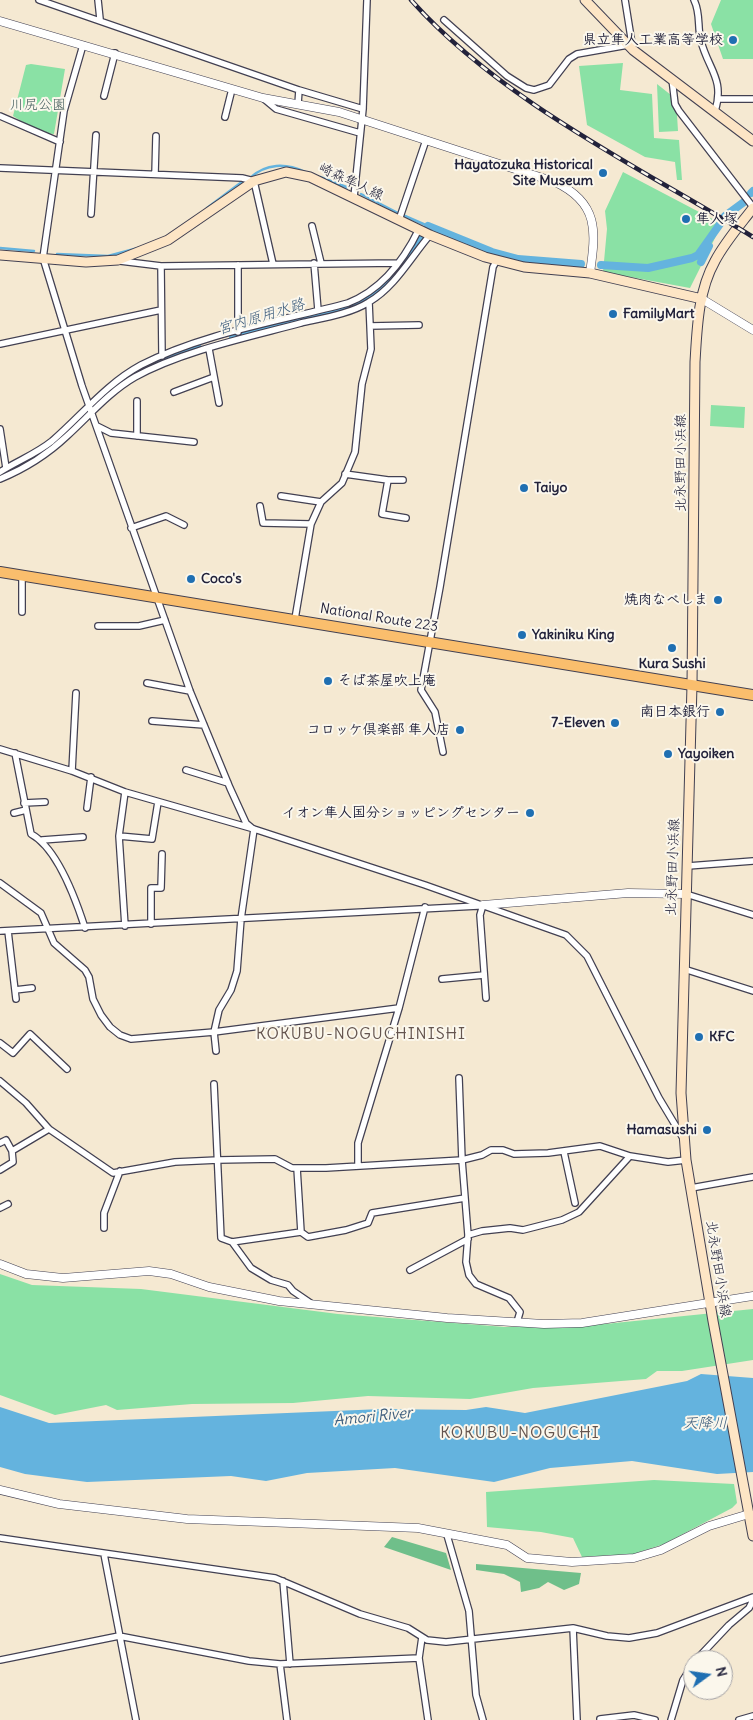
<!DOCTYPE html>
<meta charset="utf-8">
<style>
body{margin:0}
#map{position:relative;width:753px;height:1720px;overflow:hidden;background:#f5e9d2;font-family:Delius,sans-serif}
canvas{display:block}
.north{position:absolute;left:683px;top:1650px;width:50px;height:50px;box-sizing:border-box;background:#fbf7ec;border:1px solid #a4a2a5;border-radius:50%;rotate:76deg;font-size:14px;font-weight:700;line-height:20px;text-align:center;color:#22223b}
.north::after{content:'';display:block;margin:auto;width:18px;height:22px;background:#1f6fb2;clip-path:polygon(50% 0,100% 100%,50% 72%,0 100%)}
</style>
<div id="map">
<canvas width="753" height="1720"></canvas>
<div class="north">N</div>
</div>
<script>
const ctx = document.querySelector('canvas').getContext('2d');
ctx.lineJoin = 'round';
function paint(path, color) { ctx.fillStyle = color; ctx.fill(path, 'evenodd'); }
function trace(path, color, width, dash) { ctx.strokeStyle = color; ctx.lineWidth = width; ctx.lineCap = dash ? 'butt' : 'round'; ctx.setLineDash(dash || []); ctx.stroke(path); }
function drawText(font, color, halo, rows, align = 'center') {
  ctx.font = font + ' Delius,"Klee One",sans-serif'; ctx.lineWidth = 4; ctx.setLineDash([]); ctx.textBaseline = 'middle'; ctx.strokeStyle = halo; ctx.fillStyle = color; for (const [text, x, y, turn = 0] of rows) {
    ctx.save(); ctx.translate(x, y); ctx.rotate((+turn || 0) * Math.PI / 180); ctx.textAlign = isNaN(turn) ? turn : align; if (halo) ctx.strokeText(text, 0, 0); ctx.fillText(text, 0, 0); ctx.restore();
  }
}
paint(new Path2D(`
 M721,0H753V59H723L711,24Z
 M623,63L620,90L652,94L654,138L679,140L682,180H677L675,162L645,157L587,125L579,66Z
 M31,64L65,69L54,134L40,133L13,116L26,65Z
 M657,84L676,99L678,131L659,132Z
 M623,172L722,224L690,288L603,272L607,229L605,211Z
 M711,405L745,407L744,428L710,426Z
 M0,1274L32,1285L141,1289L338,1314L505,1327L605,1324L753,1309V1360L682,1371H657L646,1379L533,1388L470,1399L368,1396L293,1403L192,1404L117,1410L106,1405L55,1415L0,1395Z
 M654,1480L734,1484L737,1503L732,1508L664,1544L634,1554L582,1557L573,1538L541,1532L487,1527L486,1492Z`), '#8ae1a5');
paint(new Path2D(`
 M392,1537L446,1553L451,1570L384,1547Z
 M476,1564L581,1573L579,1584L564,1590L548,1582L539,1588L521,1592L520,1582L504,1574L476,1570Z`), '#6fbf8a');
paint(new Path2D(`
 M701,1374L753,1378V1472L717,1474L632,1461L550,1468L494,1482L395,1468L307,1473L266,1481L231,1476L87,1482L25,1474L0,1467V1407L49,1423L382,1409L466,1410L486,1407L525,1413L687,1381Z`), '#64b3de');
trace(new Path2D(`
 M320,177L349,188
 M250,178C266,163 286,163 305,172
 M361,194L398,213
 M207,208L243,181
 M405,216L428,226
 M0,248L34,251
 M57,254L108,256L138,248`), '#64b3de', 2.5);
trace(new Path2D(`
 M751,193L753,191
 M725,216L744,202
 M428,226L492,252L518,259L581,264
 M701,262L709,246
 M601,265L648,268L692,258L698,255L720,224
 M233,338L350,307C383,292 400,268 420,239
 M95,403C131,375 153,362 198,348
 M0,476L49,447L59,438`), '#64b3de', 8);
const minor = new Path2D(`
 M39,0L299,90L298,104
 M98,0L100,19
 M625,0L633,50
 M694,0C701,14 697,27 701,41C708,69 725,79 715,111
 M444,20L507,76L526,88L534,90L549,85L569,59L577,54L628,45
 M83,45L64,111L43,258L82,386L190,691L230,788L246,823L252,828
 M672,79L675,104L679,111L753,207
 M299,90L363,109
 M104,96L115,53
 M264,99L276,109L360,133
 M719,99H753
 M0,116L60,142
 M225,117L232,89
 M0,168L242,178L254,181L273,264
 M155,174L156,136
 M354,197L363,109L367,0
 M91,214L96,135
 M399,220L426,140
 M312,226L321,263
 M120,261L161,266L398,263
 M314,263L318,310
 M238,265V332
 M161,266L162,356
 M370,326L419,325
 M0,344L161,310
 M209,349L219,403
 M174,392L214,377
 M137,401V436
 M97,426L111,433L194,442
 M0,429L6,468
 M0,472C17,461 36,454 52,441C82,415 106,384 141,365C203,333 281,321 348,303C381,290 404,260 419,229
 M345,474L388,480L382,514L406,518
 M0,479C24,469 48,454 67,436C89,416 109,392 135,377C182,351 249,337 301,323C323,318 350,314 369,302C395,287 411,257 430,235
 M388,480H403
 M281,496L321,502
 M260,506L263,523L311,524
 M131,528L166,516L184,525
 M22,575V612
 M295,619L311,524L321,502L342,483L355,452L362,384L371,349L369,302
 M98,626H139L165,620
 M147,683L190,691
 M152,721L204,725
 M0,749L72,771L125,792L254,829L425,885L566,935L587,956L659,1098L683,1138
 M443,752L435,712L421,690L440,587L493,267L497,260
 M15,753L31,834C57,848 76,900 85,928
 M186,770L228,783
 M72,771L76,693
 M24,803L45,802
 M87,808L91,777
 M14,813L26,810
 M119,836L152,839L158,802
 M42,840L83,837
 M688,866L753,861
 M0,883L41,913L54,943L85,970L89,977L93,999L101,1015L110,1027L120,1035L131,1039L214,1032L399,1008
 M686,894L753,915
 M483,905L480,915L486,998
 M151,924V888H161L162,854
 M125,926L119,836L125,792
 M0,931L478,906
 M8,931L16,999
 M684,969L753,991
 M442,979L484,975
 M15,990L32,988
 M0,1043L13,1053L30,1034L67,1069
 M216,1051L214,1032L219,1010L231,990L237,971L241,919L254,829
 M459,1078L462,1160L482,1155L491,1150H503L514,1154L548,1153L600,1146L630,1156
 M0,1081L26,1103L49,1129L113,1173L175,1162L218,1160L275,1159L292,1168H326L462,1160L468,1235L466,1262L469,1275L476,1284L509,1298L520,1312L517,1322
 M214,1084L221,1238L232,1242L301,1232L297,1168
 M0,1143L6,1140L12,1151L49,1129
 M564,1152L575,1203
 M358,1166V1143L399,1008L425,907
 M0,1170L13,1162L12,1151
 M691,1188L753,1177
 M0,1208L8,1204
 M104,1228V1213L120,1171
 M301,1232L308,1237L346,1230L368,1223L372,1213L465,1198
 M468,1235L482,1231L510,1228L523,1230L562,1220L579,1212L630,1156L668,1162L686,1160
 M232,1242L251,1268L271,1280L288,1285L293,1291L312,1304
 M410,1270L468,1239
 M447,1535L469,1611L476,1695L483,1720
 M0,1538L275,1578L360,1614L408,1628L427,1640L446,1642L573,1628L607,1636L629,1638L657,1633L753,1597
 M104,1554L136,1720
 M283,1581L290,1664
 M573,1628L577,1720
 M422,1637L419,1658L428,1720
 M0,1660L119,1636L249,1661L280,1664L419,1658
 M696,1660L729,1625L749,1608L753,1600
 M280,1664L287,1720
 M600,1719L634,1715L655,1720
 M671,1720L683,1680L693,1664
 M739,1720L753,1716`);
const tertiary = new Path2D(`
 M0,21L263,98L339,112L555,182C599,203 596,231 590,273
 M702,299L753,330
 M483,905L628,893L686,894
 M0,1264L26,1274L63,1278L149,1271L171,1274L209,1287L279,1301L447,1318L544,1324L582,1323L753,1296
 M0,1490L59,1504L187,1519L418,1528L507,1545L527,1558L572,1562L634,1558L661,1550L709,1526L749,1514`);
const secondary = new Path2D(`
 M585,0L633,50L753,141
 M753,208C740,225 725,242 715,261C698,291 697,329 695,362L692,685L681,1093L686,1160L713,1321L753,1536
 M0,255L86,262L118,260L168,240L254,181L286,172L310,177L430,235L485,257L524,267L590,273L702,299`);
const trunk = new Path2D(`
 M0,572C251,611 502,653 753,695`);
trace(minor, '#424052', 8);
trace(tertiary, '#424052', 9);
trace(secondary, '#424052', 11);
trace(trunk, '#424052', 12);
trace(minor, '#fff', 5.5);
trace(tertiary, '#fff', 8);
trace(secondary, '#fde5c5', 9);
trace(trunk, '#fabe6d', 10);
const rail = new Path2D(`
 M411,0C500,100 639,167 753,237`);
trace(rail, '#22223b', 4.5);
trace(rail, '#fbf7ec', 2.5, [8]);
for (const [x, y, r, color] of [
 [733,40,5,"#1f6fb2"],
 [603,173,5,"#1f6fb2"],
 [686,219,5,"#1f6fb2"],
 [613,314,5,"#1f6fb2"],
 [524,488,5,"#1f6fb2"],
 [191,579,5,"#1f6fb2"],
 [718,600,5,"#1f6fb2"],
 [522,635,5,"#1f6fb2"],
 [672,648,5,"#1f6fb2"],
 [328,681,5,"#1f6fb2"],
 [720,712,5,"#1f6fb2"],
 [615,723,5,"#1f6fb2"],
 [460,730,5,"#1f6fb2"],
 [668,754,5,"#1f6fb2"],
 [530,813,5,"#1f6fb2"],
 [699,1037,5,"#1f6fb2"],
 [707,1130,5,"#1f6fb2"]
]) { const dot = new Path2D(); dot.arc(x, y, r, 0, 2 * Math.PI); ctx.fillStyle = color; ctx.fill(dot); trace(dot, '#fbf7ec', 2); }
drawText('bold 14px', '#22223b', '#fbf7ec', [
 ["県立隼人工業高等学校",723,40],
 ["Hayatozuka Historical",593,165],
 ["Site Museum",593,181],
 ["隼人塚",696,219,"left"],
 ["FamilyMart",623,314,"left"],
 ["Taiyo",534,488,"left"],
 ["Coco's",201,579,"left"],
 ["焼肉なべしま",708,600],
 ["Yakiniku King",532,635,"left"],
 ["Kura Sushi",672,664,"center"],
 ["そば茶屋吹上庵",338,681,"left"],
 ["南日本銀行",710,712],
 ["7-Eleven",605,723],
 ["コロッケ倶楽部 隼人店",450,730],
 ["Yayoiken",678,754,"left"],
 ["イオン隼人国分ショッピングセンター",520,813],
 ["KFC",709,1037,"left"],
 ["Hamasushi",697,1130]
], 'right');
drawText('14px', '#415b5b', '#fbf7ec', [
 ["川尻公園",38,105]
]);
drawText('14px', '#22223b', '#fbf7ec', [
 ["崎森隼人線",351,182,25],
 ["北永野田小浜線",681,463,-90],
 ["National Route 223",379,618,9],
 ["北永野田小浜線",673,867,-88],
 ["北永野田小浜線",718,1269,81]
]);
drawText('italic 15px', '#3c5c7c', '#fbf7ec', [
 ["宮内原用水路",261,317,-17],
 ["Amori River",373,1417,-6],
 ["天降川",705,1424]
]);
ctx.letterSpacing = '1px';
drawText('16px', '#64544e', '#fbf7ec', [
 ["KOKUBU-NOGUCHINISHI",361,1034],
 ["KOKUBU-NOGUCHI",520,1433]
]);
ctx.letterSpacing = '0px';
</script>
